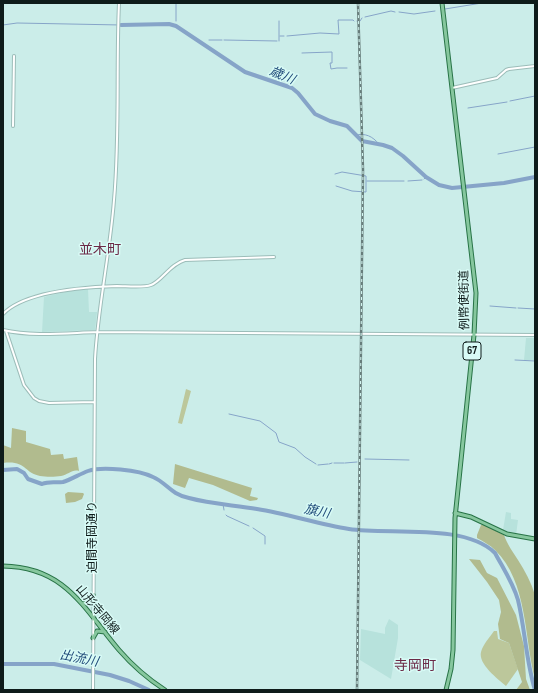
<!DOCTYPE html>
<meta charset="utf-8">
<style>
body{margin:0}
#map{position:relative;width:538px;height:693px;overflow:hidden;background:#cbede9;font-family:"Sofia Sans Condensed",sans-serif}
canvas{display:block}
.frame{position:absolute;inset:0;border:4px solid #0e1b1a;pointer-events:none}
</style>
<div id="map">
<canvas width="538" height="693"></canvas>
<div class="frame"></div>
</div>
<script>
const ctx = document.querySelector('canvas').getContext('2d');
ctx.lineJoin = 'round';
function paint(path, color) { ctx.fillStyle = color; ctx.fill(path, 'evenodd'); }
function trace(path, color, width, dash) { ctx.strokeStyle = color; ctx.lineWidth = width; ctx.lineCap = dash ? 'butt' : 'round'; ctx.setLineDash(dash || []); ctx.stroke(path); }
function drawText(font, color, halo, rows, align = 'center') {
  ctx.font = font + ' "Sofia Sans Condensed","Noto Sans JP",sans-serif'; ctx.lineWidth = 3; ctx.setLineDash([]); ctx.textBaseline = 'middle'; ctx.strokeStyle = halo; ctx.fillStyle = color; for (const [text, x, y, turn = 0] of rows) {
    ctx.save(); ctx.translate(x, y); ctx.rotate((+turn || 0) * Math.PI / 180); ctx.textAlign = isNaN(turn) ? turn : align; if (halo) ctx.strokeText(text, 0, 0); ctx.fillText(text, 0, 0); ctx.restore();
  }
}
paint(new Path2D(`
 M88,289L89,312H97L95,330L42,332L44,297L73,290Z
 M526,338H535V360H524Z
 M506,512L511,513V519L518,520L516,535L503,530Z
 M389,619L398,625V638L391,679L360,660L361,629L385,634V628Z`), '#b7e2dc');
paint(new Path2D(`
 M186,389L191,391L182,424L178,423Z
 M494,631H497L498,639L509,643L518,669L506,686C498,679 478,664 481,652C483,644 490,637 494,631Z`), '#bcc79b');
paint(new Path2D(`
 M12,428L26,431V442L50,449L51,455L63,454L64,459L77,457L79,471C72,469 68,475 61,476C55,477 46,477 40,476C24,473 26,460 3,463V445L11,448Z
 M175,464L252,488L250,496L258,498L257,500L250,501L213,485L189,478L185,488L173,484Z
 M68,492L83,493L84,494L82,499L75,502L66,503L65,494Z
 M483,524L504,535C507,544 513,552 518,560C525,571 531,582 535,595V679C524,638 528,582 495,550C490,545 484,542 477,538V535L481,525Z
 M469,559L480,560L487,573L497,578L516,615L524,646L526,679L530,690H516L522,682L509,643L500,639L498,624L501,612L499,600L487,582Z`), '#b1bb8e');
trace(new Path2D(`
 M176,3V21
 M445,9L482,3
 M399,12L414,14L435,11
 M365,17L391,11L395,12
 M357,21H358
 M360,21L362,18
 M3,25L17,23L121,25
 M280,36H284
 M287,36L320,33L339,34L338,20H353L354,21
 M209,40H222
 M224,40L277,41
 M279,41V21
 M302,53L332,52V63H330L331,69L337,68H347
 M510,101L535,96
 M468,108L507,102
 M355,135C366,133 372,136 379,144
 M498,154L535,147
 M335,174L342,172L366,176V192L352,191L336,186
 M424,179L426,177
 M367,181H404
 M408,181L422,180
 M490,306L516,308
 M518,308L535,309
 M515,360L535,361
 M229,414L260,421L276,433L279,442L295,448L305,457L316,464
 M365,459L409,460
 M334,463H344
 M345,463L357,462
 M329,464L332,463
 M318,465L328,464
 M223,504L224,510
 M226,515L227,516L249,526
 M253,528L265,536V544`), '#86a4c8', 1);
trace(new Path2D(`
 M121,25L169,24L176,26L245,72L292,88L298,93L315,114L330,121L347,126L362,141L383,145L392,148L403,156L426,177L439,185L452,188L504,183L535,177
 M3,470L17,469L24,473L28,479L42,484C49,481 55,483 63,482C70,480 80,474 88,471C102,466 139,470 153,477C167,483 170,494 189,498C211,504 234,505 257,509C288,514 318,524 349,529C388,535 465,523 495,553C503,568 513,583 518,600C525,629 526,661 535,690
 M3,664H54L110,675L129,681L149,690`), '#86a4c8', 4);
const minor = new Path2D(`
 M452,88L497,78L506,70L509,69L535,66
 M13,126L14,56
 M3,314C25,291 86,287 117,286C126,286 143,288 151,285C162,281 170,264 185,260L274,257
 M3,330C33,337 66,333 97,332L535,335
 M6,331L24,385L34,398L39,401L49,403L94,402
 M93,690L95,359C98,306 110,253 114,200C120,134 116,68 119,3`);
const major = new Path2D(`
 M442,3L476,293L474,335L455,518L453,650L451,669L446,690
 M455,513L471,517L507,534L535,539
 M3,566C66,567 84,609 119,650C132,665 148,679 165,690
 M84,603H90L93,595
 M93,638L97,631L105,632`);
trace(minor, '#9cbdb9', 4);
trace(major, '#277346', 5);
trace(minor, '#fff', 2);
trace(major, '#86c79e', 3);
const rail = new Path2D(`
 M357,690L363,170L358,3`);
trace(rail, '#677d7b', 2.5);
trace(rail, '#d8fbf6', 1, [3]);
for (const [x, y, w] of [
 [472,351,18]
]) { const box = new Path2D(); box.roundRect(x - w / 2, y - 9, w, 18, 3); ctx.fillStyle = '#d8fbf6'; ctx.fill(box); trace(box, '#0e1b1a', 1); }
drawText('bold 11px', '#0e1b1a', null, [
 ["67",472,351]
]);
drawText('12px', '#0e1b1a', '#d8fbf6', [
 ["例幣使街道",465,300,-91],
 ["迫間寺岡通り",93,537,-90],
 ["山形寺岡線",97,610,50]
]);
drawText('italic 13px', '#1f4978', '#d8fbf6', [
 ["歳川",282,76,23],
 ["旗川",317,512,12],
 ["出流川",79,659,11]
]);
drawText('14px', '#6c2a47', '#d8fbf6', [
 ["並木町",100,250],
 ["寺岡町",415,666]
]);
</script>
